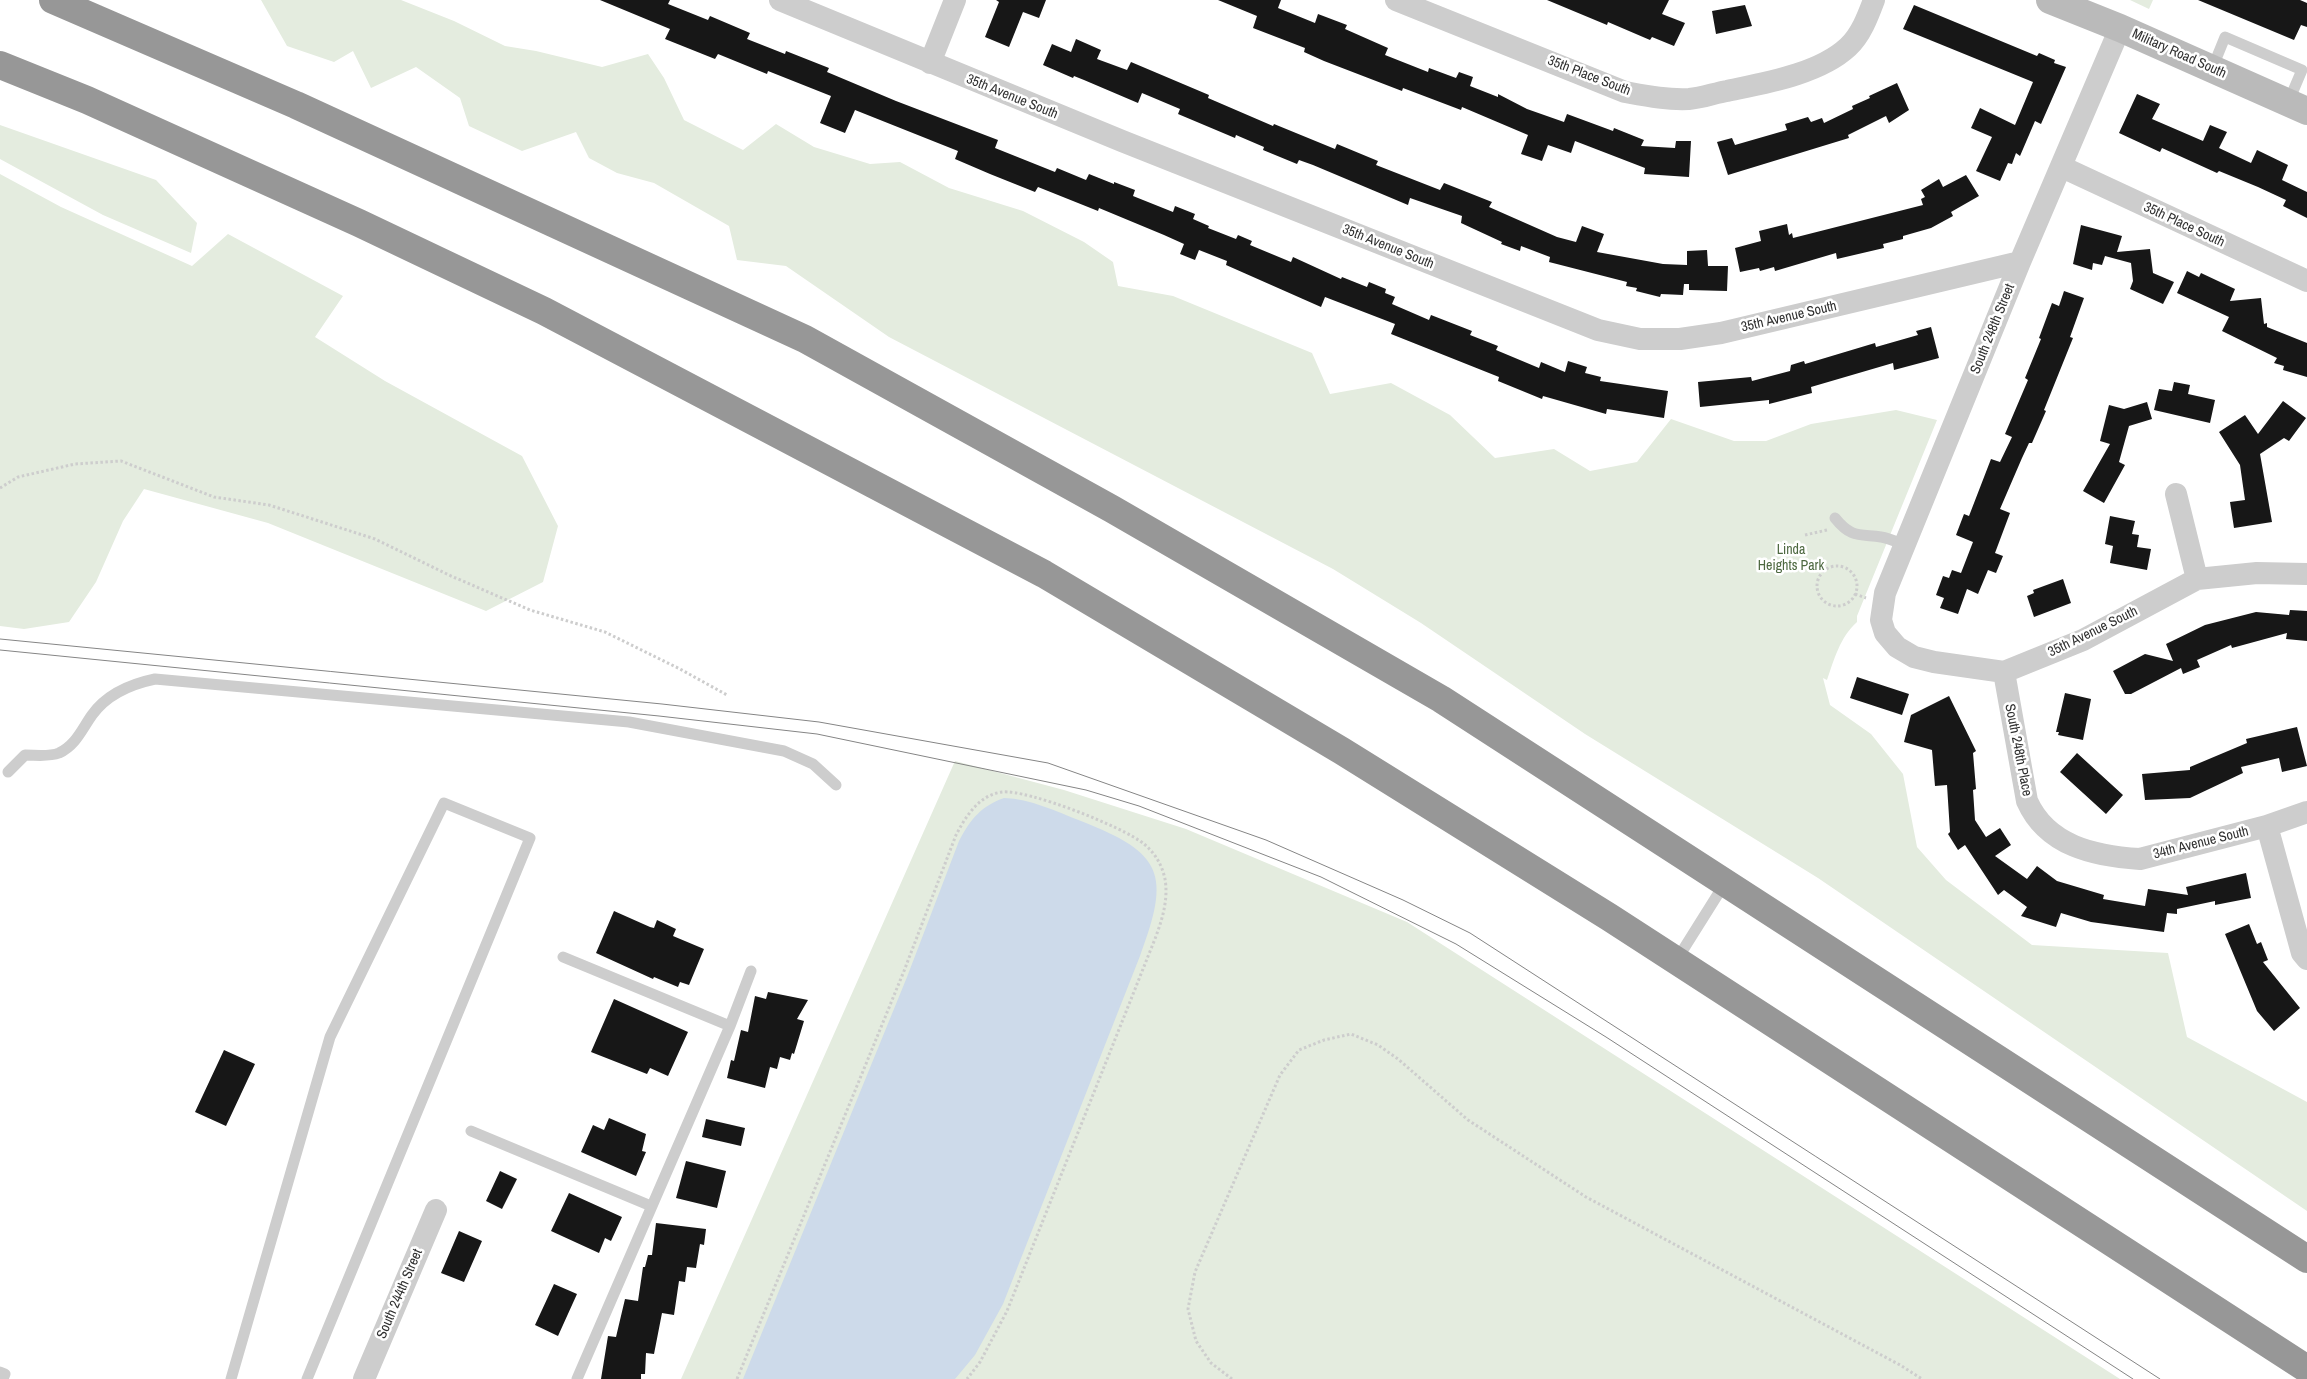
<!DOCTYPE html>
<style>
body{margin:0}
canvas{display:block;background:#fff}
</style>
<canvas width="2307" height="1379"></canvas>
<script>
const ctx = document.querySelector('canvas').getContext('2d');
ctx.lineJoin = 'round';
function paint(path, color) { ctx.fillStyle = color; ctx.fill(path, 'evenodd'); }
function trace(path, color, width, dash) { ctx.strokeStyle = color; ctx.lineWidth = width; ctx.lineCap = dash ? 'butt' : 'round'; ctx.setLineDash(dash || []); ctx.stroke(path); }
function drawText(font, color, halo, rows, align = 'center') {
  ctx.font = font + ' "Archivo Narrow",sans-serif'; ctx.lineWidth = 5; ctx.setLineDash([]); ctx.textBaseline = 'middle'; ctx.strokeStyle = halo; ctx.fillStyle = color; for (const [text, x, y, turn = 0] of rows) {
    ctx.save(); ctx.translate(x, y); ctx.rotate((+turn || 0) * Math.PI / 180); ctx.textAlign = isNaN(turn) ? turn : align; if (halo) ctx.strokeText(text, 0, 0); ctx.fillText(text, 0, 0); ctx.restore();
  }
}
paint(new Path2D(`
 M261,0H401L454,21L505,46L536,51L602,67L648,54L664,78L684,120L743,150L776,124L814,147L870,164L900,162L949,188L1023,211L1084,242L1113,262L1118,286L1173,296L1312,353L1330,394L1391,383L1450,415L1495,458L1554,449L1590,471L1637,462L1671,419L1734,441H1766L1811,424L1896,410L1937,420L1857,616V622C1840,637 1834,660 1827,680L1823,678L1830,705L1871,734L1903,774L1917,847L1946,880L2032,945L2168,953L2187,1037L2307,1102V1211L1818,878L1585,734L1421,623L1333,569L889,337L786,266L737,260L729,226L654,183L617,173L589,158L576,132L522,151L469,126L460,98L416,67L371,88L353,51L334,62L287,46Z
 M2130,0H2153L2149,9Z
 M0,125L156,180L197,223L191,253L103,215L0,159Z
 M0,174L61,207L192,266L228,234L343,296L315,337L385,381L522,456L558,526L543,582L486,611L268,523L144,489L123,521L96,582L69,622L24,629L0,626Z
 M955,761L1064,790L1186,829L1407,922L2120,1379H681Z`), '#e4ecdf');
paint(new Path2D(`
 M1004,798C1031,799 1055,811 1081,821C1163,853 1171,874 1140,956L1003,1304L975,1355L955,1379H743L907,977L959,841C970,820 981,806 1004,798Z`), '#cddaea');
paint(new Path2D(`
 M600,0H670L668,4L708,20L710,16L750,33L747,39L785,54L786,51L829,68L827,72L896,101L998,140L995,148L1055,172L1057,168L1086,180L1089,174L1114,184V182L1135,190L1133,196L1173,212L1175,206L1195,214L1193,219L1209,226L1208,228L1236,239L1238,235L1252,241L1250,245L1291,262L1293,257L1341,279L1342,277L1367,287L1369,282L1386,289L1385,293L1395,297L1392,304L1429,320L1431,315L1472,331L1470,335L1498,346L1496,350L1539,368L1541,362L1565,372L1568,361L1587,367L1585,373L1601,377L1600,381L1668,391L1664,418L1607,409L1606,414L1543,396L1542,399L1498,381L1499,377L1391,334L1395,324L1325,297L1321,307L1226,265L1227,261L1199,250L1195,260L1180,254L1184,244L1164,235L1099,208L1098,211L1038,187L1035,192L990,174L955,159L958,151L855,110L845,133L820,123L831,96L768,71L767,74L718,54L715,59L665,39L670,29Z
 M996,0H1046L1039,18L1023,12L1009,47L985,37L999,2Z
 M1218,0H1281L1278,8L1315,23L1318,14L1347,25L1345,29L1388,48L1385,55L1428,72L1429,68L1456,78L1459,72L1473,77L1470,86L1498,97V94L1527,109L1564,122L1567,114L1613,131L1614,128L1644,140L1641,146L1675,148L1676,141H1691L1689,177L1644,174L1645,168L1575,141L1571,153L1548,145L1542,161L1521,154L1528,135L1462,107L1461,110L1403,88L1402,91L1324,61L1304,52L1305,48L1253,28L1257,16Z
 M1547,0H1669L1662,14L1685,23L1674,46L1652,37L1650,40L1608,22L1607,25Z
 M2198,0H2300L2307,3V27L2301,25L2294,40Z
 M1745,5L1752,26L1716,34L1712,11Z
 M1914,5L2037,56L2039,53L2055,60L2054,63L2066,67L2041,124L2035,121L2020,156L2016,153L2012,164L2008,163L2000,181L1976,171L1992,137L1971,128L1980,108L2015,125L2033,82L1903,29Z
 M1076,39L1101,50L1097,59L1127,70L1131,62L1209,95L1208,98L1273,126L1274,124L1335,149L1337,144L1378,161L1376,165L1440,190L1444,183L1492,202L1489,207L1557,237L1576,242L1582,226L1604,234L1597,252L1663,264L1687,265V251L1707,250L1708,266H1728L1727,291L1689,290V284H1684L1683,295L1661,294L1660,297L1636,291L1637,288L1626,286L1627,282L1549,262L1550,257L1521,246L1520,251L1501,244L1502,242L1461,223L1462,216L1410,198L1408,205L1313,165L1299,160L1297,164L1263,150L1264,147L1236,135L1235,138L1178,114L1180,109L1142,93L1138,103L1084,80L1074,76L1073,78L1043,65L1052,44L1071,52Z
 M1897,83L1909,110L1889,123L1886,116L1848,135L1849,138L1728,175L1717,142L1732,138L1735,145L1787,130L1785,124L1808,117L1811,122L1822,118L1824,123L1853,109L1852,106L1870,98L1869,96Z
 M2137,94L2160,104L2152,119L2203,141L2210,125L2227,132L2219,148L2251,163L2257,150L2288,165L2282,180L2307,192V218L2283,206L2286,200L2258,187L2219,171L2217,173L2162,148L2160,152L2119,133Z
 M1966,175L1979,196L1951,212L1953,216L1931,228L1903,236V239L1883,244L1884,248L1837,259L1836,253L1775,271L1774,267L1760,271L1759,268L1740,272L1735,248L1761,241L1759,231L1787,224L1789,235L1792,233L1793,238L1923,205L1921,199L1925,197L1921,190L1939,179L1943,187Z
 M2081,225L2122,236L2117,252L2150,249L2153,273L2174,282L2163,304L2130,289L2133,281L2131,263L2105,256L2102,265L2093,263L2092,270L2073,264Z
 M2187,271L2199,277L2201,273L2235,289L2230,301L2261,298L2264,324L2267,323V327L2307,343V377L2283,370L2284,366L2274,363L2277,358L2222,331L2229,317L2177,293Z
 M2064,291L2084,298L2070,337L2073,338L2044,410L2046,411L2032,443H2029L2022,458L2000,509L2010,513L1995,553L2003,556L1996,573L1988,570L1978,594L1967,589L1958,614L1940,608L1944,598L1936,595L1943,576L1949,578L1952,570L1961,573L1973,542L1956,535L1964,514L1969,516L1991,459L2000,462L2012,437L2005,434L2028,380L2025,378L2041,339L2039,338L2052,303L2059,306Z
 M1931,327L1939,358L1894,370L1893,363L1811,387L1812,393L1769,404V400L1700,407L1698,382L1751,377L1752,381L1790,371L1791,365L1804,361L1805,364L1875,343L1876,347L1918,335L1916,331Z
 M2174,382L2190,385L2188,394L2215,400L2210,423L2154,410L2159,389L2172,391Z
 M2283,401L2306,418L2289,441L2284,438L2260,454L2272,522L2234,528L2230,502L2245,500L2240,465L2219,432L2245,415L2258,434Z
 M2147,402L2152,419L2129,426L2119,462L2125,465L2104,503L2083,491L2110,444L2100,441L2109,405L2124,409Z
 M2110,516L2135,521L2132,534L2139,535L2137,547L2151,549L2147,570L2110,563L2113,546L2105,544Z
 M2063,579L2071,603L2034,617L2027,596L2034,593L2033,590Z
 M2290,610L2307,611V641L2286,639L2287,633L2232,648L2231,645L2197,660L2200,667L2183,674L2181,668L2131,694H2125L2113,671L2145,654L2173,661L2166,644L2205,625L2256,612L2289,615Z
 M1857,677L1909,694L1902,715L1850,698Z
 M2065,693L2091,699L2083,740L2058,735L2059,732H2056Z
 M1949,696L1976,751L1973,753L1976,789L1973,790L1975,820L1986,837L2000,828L2011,845L1995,856L2027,879L2037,866L2057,881L2104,895L2103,899L2145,906L2148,889L2188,895L2186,887L2246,873L2251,898L2215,905V901L2177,909V914L2167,913L2164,932L2091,922L2061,913L2056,927L2021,916L2027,907L2004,890L1998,895L1965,845L1958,850L1948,834L1950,832L1947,785L1935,786L1932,750L1904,742L1911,715Z
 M2297,727L2307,766L2282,772L2279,758L2241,767L2243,773L2190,798L2145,800L2142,774L2190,770V767L2247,743L2246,739Z
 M2077,753L2123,795L2106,814L2060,772Z
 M614,911L650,927L654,928L657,920L676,929L673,936L704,949L689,985L680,982L678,987L654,977L653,979L596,953Z
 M2249,924L2257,944L2261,942L2268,960L2263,962L2300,1008L2274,1031L2257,1011L2225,934Z
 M768,992L808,1000L797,1019L804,1021L794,1054L792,1053L790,1060L780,1057L777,1069L770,1067L765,1088L727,1078L731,1060L734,1061L741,1030L748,1032L755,996L766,999Z
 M614,999L688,1032L668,1076L650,1068L647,1074L591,1052Z
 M224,1050L255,1064L226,1126L195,1112Z
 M609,1118L646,1134L642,1151L646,1152L636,1176L581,1152L593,1125L604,1130Z
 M706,1119L745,1128L741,1146L702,1137Z
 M686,1161L726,1171L717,1208L676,1198Z
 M500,1171L517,1179L502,1209L486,1201Z
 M569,1193L622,1217L611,1241L605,1238L599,1253L551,1231Z
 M656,1223L706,1229L704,1245L700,1244L696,1268L687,1267L685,1282L679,1281L674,1315L662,1313L654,1354L646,1353L645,1374H641V1379H601L608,1336L616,1337L625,1299L638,1301L643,1267H645L648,1255H652Z
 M459,1231L482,1241L464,1282L441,1273Z
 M554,1284L577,1294L558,1336L535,1325Z`), '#171717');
trace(new Path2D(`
 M0,488L18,477L75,464L121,461L214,497L269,505L375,539L451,576L530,610L605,632L680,669L727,695
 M1805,535L1827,530
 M1817 586a20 20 0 1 1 40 0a20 20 0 1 1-40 0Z
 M1855,594L1866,598
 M737,1379L904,971L956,835C966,816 979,795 1002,792C1027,789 1124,827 1144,844C1155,853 1162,865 1165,879C1170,908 1155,938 1145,964L1007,1311L980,1362L967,1379
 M1232,1379L1211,1363L1196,1341L1188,1309L1195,1272L1280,1075L1299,1050L1324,1040L1351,1034L1378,1045L1398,1059L1468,1120L1586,1197L1900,1365L1922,1379`), '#cdcdcd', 3, [2.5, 2.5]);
trace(new Path2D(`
 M2212,69L2225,37L2302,70L2288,103
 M1835,518C1851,538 1859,534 1881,537C1889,538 1897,542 1904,545
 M8,772L25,755C36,755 49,757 59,753C76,745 82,729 92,715C107,694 131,684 155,679L629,722L784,751L813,764L836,785
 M563,957L730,1026
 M1676,961L1725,883
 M471,1131L651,1206
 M0,1372L5,1374L3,1379
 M231,1379L330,1037L444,803L530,838L307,1379
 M577,1379L730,1026L751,971`), '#cdcdcd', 11);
trace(new Path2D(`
 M780,0L1122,141L1598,330L1640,339H1680L1721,333L2020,262
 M1396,0L1625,92C1647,96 1667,100 1689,99C1702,98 1715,93 1727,91C1765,83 1819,74 1848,47C1861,35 1868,16 1874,0
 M2120,28L2020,262L1885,593L1881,620L1885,633L1897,647L1914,657L1934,662L2004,672L2083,640L2197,579L2257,573L2307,574
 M930,63L955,0
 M2062,167L2307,281
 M2176,494L2197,579
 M2004,672L2027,801C2047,846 2094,856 2140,859L2267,826L2307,812
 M2267,826L2302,953L2307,959
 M364,1379L436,1210`), '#cdcdcd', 22);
trace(new Path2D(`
 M2050,0L2120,28L2307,111`), '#bababa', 28);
trace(new Path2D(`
 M53,0L296,105L805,339L1112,509L1441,699L2307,1259
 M0,65L87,100L359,223L544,311L1044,574L1342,751L1609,917L2307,1369`), '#979797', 28);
trace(new Path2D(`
 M0,639L662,704L819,722L1048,763L1266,840L1403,900L1470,933L2160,1379
 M0,650L659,716L817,734L1086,790L1139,806L1321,877L1456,944L1606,1037L2133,1379`), '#858585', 1);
drawText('14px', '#303030', '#fff', [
 ["Military Road South",2179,54,24],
 ["35th Place South",1589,76,21],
 ["35th Avenue South",1012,97,22],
 ["35th Place South",2184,225,25],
 ["35th Avenue South",1388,247,22],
 ["35th Avenue South",1789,317,-13],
 ["South 248th Street",1993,329,-68],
 ["35th Avenue South",2093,632,-26],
 ["South 248th Place",2018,750,79],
 ["34th Avenue South",2201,843,-14],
 ["South 244th Street",400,1294,-67]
]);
drawText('14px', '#4d6840', '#fff', [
 ["Linda",1791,550],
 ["Heights Park",1791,566]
]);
</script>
